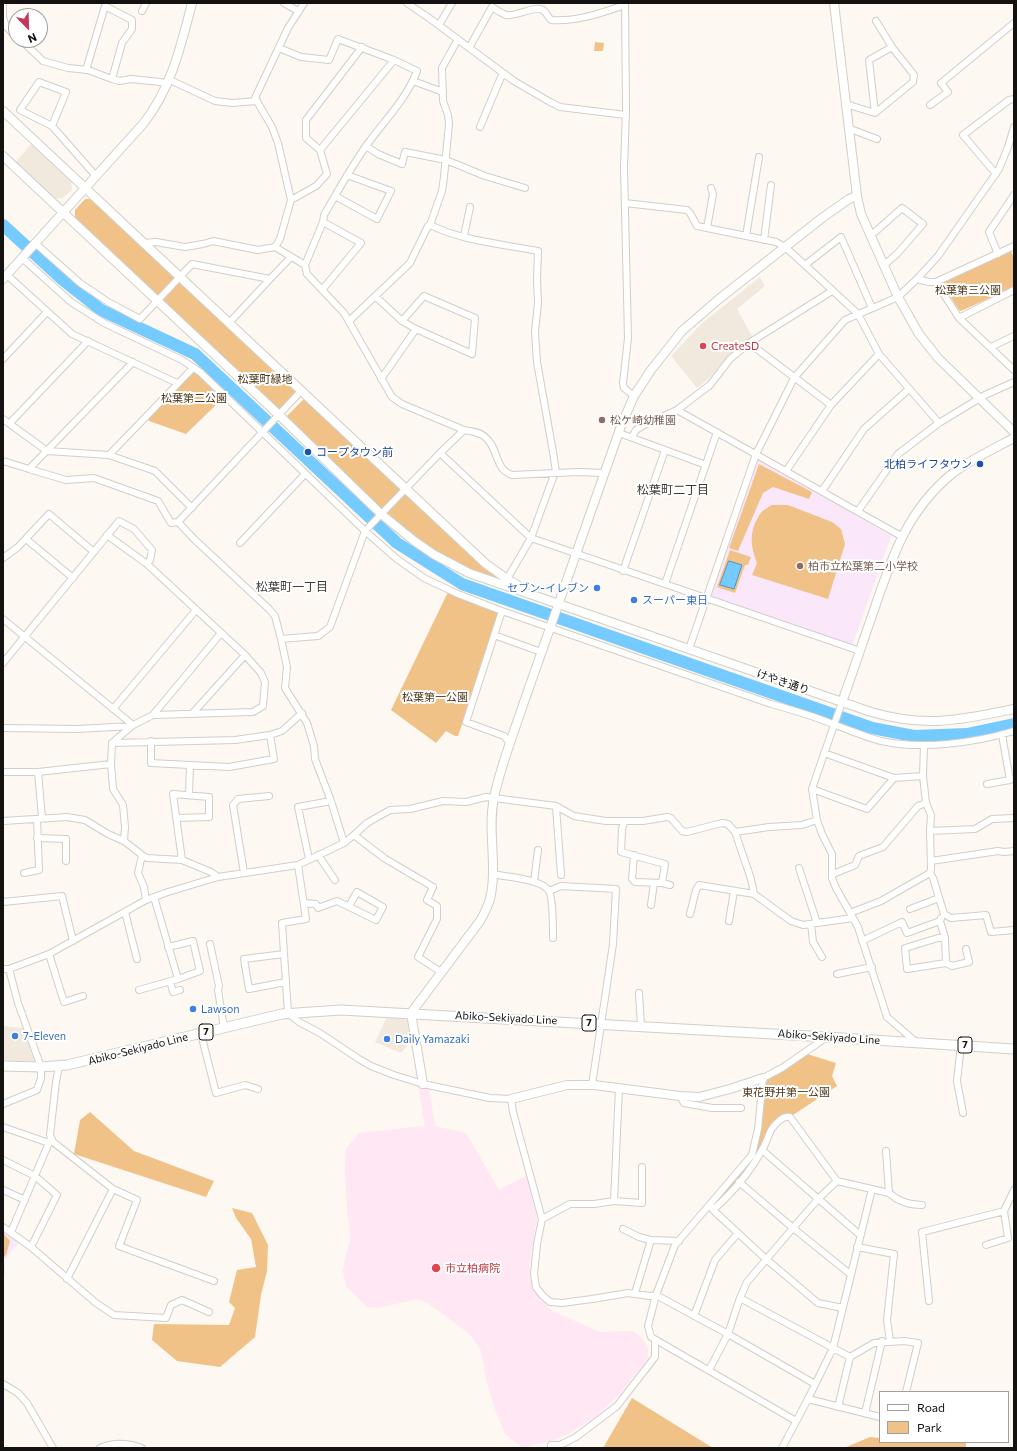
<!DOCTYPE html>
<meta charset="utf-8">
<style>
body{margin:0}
#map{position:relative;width:1017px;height:1451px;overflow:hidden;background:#fdf8f2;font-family:Commissioner,sans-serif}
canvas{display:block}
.frame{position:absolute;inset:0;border:4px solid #141210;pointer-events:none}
.legend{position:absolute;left:879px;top:1391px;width:130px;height:52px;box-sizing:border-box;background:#fff;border:1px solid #a1a09f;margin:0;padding:5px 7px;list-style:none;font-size:12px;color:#141210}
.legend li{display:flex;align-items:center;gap:8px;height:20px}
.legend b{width:20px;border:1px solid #a1a09f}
.north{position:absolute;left:8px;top:8px;width:40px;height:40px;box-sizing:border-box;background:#fff;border:1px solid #a1a09f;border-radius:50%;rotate:157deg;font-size:11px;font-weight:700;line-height:16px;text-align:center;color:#141210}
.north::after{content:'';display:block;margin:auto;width:14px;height:18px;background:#c43559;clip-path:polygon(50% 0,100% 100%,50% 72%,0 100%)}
</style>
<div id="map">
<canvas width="1017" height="1451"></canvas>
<div class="frame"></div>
<ul class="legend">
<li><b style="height:5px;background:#fff"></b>Road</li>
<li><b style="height:11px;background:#f1c287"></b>Park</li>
</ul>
<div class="north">N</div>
</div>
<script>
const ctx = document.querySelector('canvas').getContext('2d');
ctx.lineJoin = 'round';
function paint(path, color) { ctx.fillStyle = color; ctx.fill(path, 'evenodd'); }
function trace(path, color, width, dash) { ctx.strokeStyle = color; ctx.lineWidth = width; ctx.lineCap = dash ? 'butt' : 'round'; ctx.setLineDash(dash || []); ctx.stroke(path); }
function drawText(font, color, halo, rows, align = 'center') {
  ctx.font = font + ' Commissioner,"Noto Sans JP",sans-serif'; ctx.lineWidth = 4; ctx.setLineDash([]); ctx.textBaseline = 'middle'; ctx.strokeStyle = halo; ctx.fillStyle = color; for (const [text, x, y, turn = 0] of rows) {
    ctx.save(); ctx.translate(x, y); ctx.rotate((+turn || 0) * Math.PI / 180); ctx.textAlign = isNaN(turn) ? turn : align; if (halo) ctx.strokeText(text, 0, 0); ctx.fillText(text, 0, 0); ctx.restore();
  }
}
paint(new Path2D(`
 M32,143L71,180L72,190L63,198L53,199L15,163Z
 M760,277L765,286L737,309L752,336L737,347L707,380L697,388L671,356L701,324Z
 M387,1017H404L409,1023L412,1040L401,1053L375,1042Z
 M3,1026L24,1028L36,1062L3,1060Z`), '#f2e9de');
paint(new Path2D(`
 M760,459L891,536L852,646L711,596L756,461Z
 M3,1228L20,1242L4,1260L5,1273L3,1285Z`), '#fae8fa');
paint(new Path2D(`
 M418,1086L429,1089L435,1126L466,1133L499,1190L527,1175L537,1219L529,1265L531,1278L538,1294L550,1310L600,1332L633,1331L642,1338L648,1349V1359L619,1395L594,1418L568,1434L551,1441L523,1448L505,1434L496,1412L487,1383L481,1351L472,1337L463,1329L429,1304L417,1299L378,1308L367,1307L346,1286L343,1271L345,1258L351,1238L347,1210L345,1170L346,1149L359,1133L425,1126Z`), '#ffe7f3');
paint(new Path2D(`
 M595,42L604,43L603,51H594Z
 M85,199H93L175,276V279L159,295H156L75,218V210Z
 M1011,251L1014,258V287L961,311L959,310L943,285L944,282Z
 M179,283H182L296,389V392L280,410L277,409L164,302V299Z
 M194,370L223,398L186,434L149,421L148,418Z
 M305,398L400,487V490L383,508H380L286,418L287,416Z
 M759,464L812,492L809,499L773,487L763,493L738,551L729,548Z
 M405,494H408L500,578V580C487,578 477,573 465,567C435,553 413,537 388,515V512Z
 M772,505H788L832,522L841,529L845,544L828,599L752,575L757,563C750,545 749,531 760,514C762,511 768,507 772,505Z
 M730,550L751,557L748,565H745L735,593L717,587Z
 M448,592L500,612L458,736H455L446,731L436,743L391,710Z
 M804,1053L836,1063L832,1076L837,1086L790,1117L787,1116L772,1130L762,1150L713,1210L710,1205L752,1155L763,1078Z
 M90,1112L134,1151L214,1181L206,1197L74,1154L80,1120Z
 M232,1208L252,1213L268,1245L267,1271L261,1295L255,1337L220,1367L177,1361L152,1340L154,1324L229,1325L235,1308L229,1302L237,1270L256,1267L251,1239L236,1218Z
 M3,1233L10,1241L6,1255L3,1258Z
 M632,1398L713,1448H603Z
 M870,1437L880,1438V1442H966V1448H844Z`), '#f1c287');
const water = new Path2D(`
 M729,561L742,565L734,589L720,585Z`);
paint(water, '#75caff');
trace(water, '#5893b7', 1);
trace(new Path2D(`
 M3,225L63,280L101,310L195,354L397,543L462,584L872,728L914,736L967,734L1014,724`), '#75caff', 12);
const street = new Path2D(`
 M284,3L298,11
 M407,3L429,18L514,81L550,102L560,107L626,115
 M625,3L626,110L624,168L628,338L623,383L624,388L634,396
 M142,11L146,3
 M3,14V3
 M3,17L6,26L16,37
 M439,25L452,3
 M458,39L442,68L443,101L448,115L449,123L444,177L442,191L430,225C463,241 502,244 538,251L537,280L538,303L535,332L537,362L553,452L556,472
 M21,40L43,61L68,68L88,70L112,79L119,81L131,79L160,82L168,84
 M279,48L301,57L329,60L338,39L394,60L417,71C407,98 386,119 369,142C352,165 338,191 324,215L323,222L305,265
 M469,48L492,7C496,10 501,13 506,15C516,17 535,5 543,10C546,12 548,17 551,20C577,22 601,13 625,5
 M86,70L105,6L132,20V29L122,43L112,79
 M170,80L215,101L232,103L257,101
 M413,81L443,92
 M845,105H849L875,113L913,82L914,75L892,47L876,21
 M930,105L948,92L941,83L1014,23
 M875,113L869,60L892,47
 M52,126L20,110L39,82L66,92L52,126L96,176
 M480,127L501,77L505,74
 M849,131L853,130L877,139
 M366,146L378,154L402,164L405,152L446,160L485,176L525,188
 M320,150L394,60
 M996,174L963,135L1009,100L1014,99
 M335,196L377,219L391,191L347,175
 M291,200L316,186L327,174L320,150L306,138V120L362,47
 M625,203L687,210L690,213L697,226L776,242L785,247L805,265
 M707,228L713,194L711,188
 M870,234L875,232L902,208L923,224L897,254L884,265
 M464,236L470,207
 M746,236L759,157
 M764,240L771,185
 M35,243L80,283L108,302L140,319L192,264L270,279L291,257
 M143,243L156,242L185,247L203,244L213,241L258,250L275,247
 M1014,246L936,282L959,318L1014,370
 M998,254L989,232L1014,195
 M22,258L71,302L104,323L182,360L200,372L365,531L397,559L424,578L458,594L502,611L771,704C793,710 814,716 835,725C850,730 865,737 881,741C922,750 974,743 1014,731
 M7,275L72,334L177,383
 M917,279L929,282H936
 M322,290L361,243L323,222
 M375,296L402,321L416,329
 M872,308L841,237L805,265L858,314L879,354L939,423L985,395L1014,382
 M959,318L1014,290
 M349,321L410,263L428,226L430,225
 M229,323L270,279
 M749,343L831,405
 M991,348L993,346L1014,336
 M3,359L47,312
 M381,379L416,329L472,354L475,318L424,296L402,321
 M302,390L178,522L194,539L269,609L275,616L281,639L287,667L285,688L307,723L314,746L315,759L331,801L344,843
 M677,410L901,536
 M3,419L47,451L109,455L155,471L192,508
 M10,423L88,341
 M464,430C471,431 480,432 485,437C499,448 494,469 512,475L579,472L603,473
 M619,433L706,465
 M632,437L636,430L644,425L677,410L710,385L730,359L749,343L832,291
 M440,453L531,538L860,651
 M109,455L193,368
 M3,461L29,469L133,362
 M29,469L66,480L94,478L158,501L171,523L178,522
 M786,471L831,405L879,354
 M822,491L864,429L909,389
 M858,511L898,454L939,423
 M107,535L147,564L245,655L261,673L265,682L263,706L253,712L153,715
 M26,539L73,578
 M240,543L305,474
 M3,558L18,547L49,514L94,552
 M623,571L665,450
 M507,579L531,538L555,472
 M665,584L717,432
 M502,611L466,722L504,736L510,743
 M3,619L133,725
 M494,635L541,652
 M281,639L318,636L330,627L365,531L440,453L464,430L402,404L392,397L344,313L307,274L305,265L275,247L280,239L291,200L278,143L272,127L255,98L288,28L304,3
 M689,649L756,454L794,378L845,320L898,297L917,279L938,256L999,169L1008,147L1014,127
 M3,663L119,521L134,529L152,550L150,560L147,564
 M842,702L814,783L812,789L817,820L822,834L832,854V878L836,888L858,927L887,1017L916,1042
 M113,709L196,610
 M192,714L245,655
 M3,728L77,729L132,726
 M151,741V763L229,767L274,759L270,735
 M112,743L235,740L270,735L282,731L302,713
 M824,753L894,778
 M3,772H38L111,764
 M38,772L42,818
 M987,784L1010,780L1002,735
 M812,789L867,809L894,778L923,776
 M189,795L190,765
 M556,806L561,875
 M177,818L209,817V797L173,794L182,860
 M3,821L67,817L85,820L108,834L124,841L142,855L147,858L182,860L211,872L218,877
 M624,822L622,829L621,852L665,864L662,883L670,885
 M930,831L975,829L992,819L1014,818
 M735,832L769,827L802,825L817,820
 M354,835L384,858L433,887L427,900L437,906V919L418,957L441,972
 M37,838L66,839V861
 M124,841L125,827L123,805L113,789L111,764L112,743L133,725L153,715L221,633
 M142,855L138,873L144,887L146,900
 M318,855L335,880
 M634,855L632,879L635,882L662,883
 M309,859L298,807L331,801
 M931,861L998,851L1004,852L1014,851
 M298,865L306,919L282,923L288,1013L299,1022L320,1033L359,1059L371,1066L394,1075L423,1084L490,1098L511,1099L513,1112L542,1219L537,1244L534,1274L536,1287L542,1295L550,1302L562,1303L592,1299L628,1293L650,1296L656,1295L728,1334L815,1384
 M799,868L817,923
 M24,873L39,870L37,819
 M244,873L233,805L238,799L269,796
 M930,873L933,878L944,914L951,918L986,915L991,932L1014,930
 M492,874C506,877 542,879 549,891C553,898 553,929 553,938
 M833,874L855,865L859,856L883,847L918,806L926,803
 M534,882L538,850
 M549,891L561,886L616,889L613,944L592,1085
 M154,897L178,979
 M3,902L62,896L73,941
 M304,903L316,904L318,908L337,901L376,920L383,907L357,892L349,906
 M651,905L654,883
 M910,909L939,898
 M125,912L137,959
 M850,913L881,901L930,873L931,869L930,831L931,815L926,803L923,776L924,746
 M690,914L696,890L699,885L754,894
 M729,921L734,891
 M940,921L945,938L946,963L907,969L905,948L938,938H945
 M811,924L813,942L822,957
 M862,941L902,922L907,933L940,921L941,918
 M210,944L219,986L218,990L224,1028
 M49,954L64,1002L83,996
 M284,954L244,959L249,989L286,982
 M946,963L952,966L969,962L966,949
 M3,969H9L49,954L146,900L168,892L218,877L298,865L344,843L354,835L367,823L390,810L410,809L443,801L466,802L486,797L556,806L574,816L606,821H643L667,817L671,818L682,831L687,832L722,823L728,824L735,832L751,879L754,894L791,921L803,925L853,918
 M837,974L872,967
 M170,981L173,992L180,990
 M139,990L178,979L200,971L193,941L168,947
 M639,993L641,1026
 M201,1034L216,1093L245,1085L258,1089
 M961,1045L957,1081L963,1113
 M59,1066L56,1082L50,1135L53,1142L113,1189L67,1279
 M680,1096L684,1103L712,1108H741
 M3,1104L37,1090L41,1078V1067L18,1003L9,969
 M3,1127L49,1143
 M762,1150L860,1235
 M886,1151L889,1193
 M3,1160L35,1176L57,1195L31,1247
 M739,1182L793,1228L850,1274
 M113,1189L137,1200L119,1246L214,1281
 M3,1190L25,1200
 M614,1201L619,1088
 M710,1205L713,1210C732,1193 750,1172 762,1150C766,1144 768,1136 771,1130C775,1124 783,1115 790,1117L837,1181L889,1193C899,1202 909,1205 922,1205
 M713,1210L766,1259L818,1303L843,1308
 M542,1219L570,1204H594L614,1201L642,1203V1167
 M3,1227L31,1247L96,1303L114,1315L166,1318L171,1305L182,1300L209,1312
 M623,1229L639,1237L651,1240
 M11,1232L51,1138
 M986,1245L1008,1238L1004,1211
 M857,1247L894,1254L887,1320L890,1341
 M635,1293L651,1240L679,1241
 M740,1298L850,1357
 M929,1301L922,1232L1004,1211L1014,1190
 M694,1316L715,1260L738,1233
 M709,1370L728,1334L740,1298L747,1282L793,1228L819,1198L837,1181
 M3,1384L18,1393L27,1403L53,1448
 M808,1399L880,1417
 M838,1407L850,1357L874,1343L904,1341L918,1343L906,1392
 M865,1413L882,1341
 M796,1421L651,1337L648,1326L656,1295L675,1245L752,1155L758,1129L763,1078L782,1068L827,1037
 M100,1448C113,1442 128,1443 142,1448
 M551,1448V1445H560L576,1437L617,1406L655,1357V1340
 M782,1448L808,1399L833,1348L872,1189`);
const secondary = new Path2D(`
 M834,3L857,196L861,214L898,297L919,334L938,358L1014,432
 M3,111L486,564L507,579L523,588
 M3,156L279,415L381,514L413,540L433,554L469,573L871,712C926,728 960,720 1014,709
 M3,279L143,124C171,89 181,46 192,3
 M842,702C853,672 863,641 874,610C892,557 907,510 953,473C972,459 993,449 1014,438
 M423,1084L411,1013L480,921C484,914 488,906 490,899C498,866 487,831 494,798C500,768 513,735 523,705L621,426L634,396L651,370L682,331L719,299L822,218L849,199L857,196
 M511,1099L567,1085H594L680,1096L699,1097L730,1089L763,1078`);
const primary = new Path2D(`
 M3,1066L41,1067L67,1065L282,1014L341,1010L827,1037L1014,1049`);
trace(street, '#d2cec8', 8);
trace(secondary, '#d2cec8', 10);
trace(primary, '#d2cec8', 11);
trace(street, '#fff', 6);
trace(secondary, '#fff', 8);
trace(primary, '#fff', 9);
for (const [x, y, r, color] of [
 [703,346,4,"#e0444e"],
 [602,420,4,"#8d6e63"],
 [308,452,4,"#1a4fb4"],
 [980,464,4,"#1a4fb4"],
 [800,566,4,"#8d6e63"],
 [597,588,4,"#3f7fe0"],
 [634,600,4,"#3f7fe0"],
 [193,1009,4,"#3f7fe0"],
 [15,1036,4,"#3f7fe0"],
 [387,1039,4,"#3f7fe0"],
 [436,1268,5,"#e0444e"]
]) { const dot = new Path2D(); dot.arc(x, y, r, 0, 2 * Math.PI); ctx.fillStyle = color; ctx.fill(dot); trace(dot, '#fff', 1.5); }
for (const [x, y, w] of [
 [589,1023,14],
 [206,1032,14],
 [965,1045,14]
]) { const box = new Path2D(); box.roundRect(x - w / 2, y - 8, w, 16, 3); ctx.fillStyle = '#fff'; ctx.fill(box); trace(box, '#141210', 1); }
drawText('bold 10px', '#141210', null, [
 ["7",589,1023],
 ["7",206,1032],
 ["7",965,1045]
]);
drawText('11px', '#4f3818', '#fff', [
 ["松葉第三公園",968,290],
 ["松葉町緑地",265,379],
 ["松葉第二公園",194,398],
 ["松葉第一公園",435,697],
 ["東花野井第一公園",786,1092]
]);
drawText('11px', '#be3a42', '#fff', [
 ["CreateSD",711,346],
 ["市立柏病院",445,1268]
], 'left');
drawText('11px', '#785e54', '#fff', [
 ["松ケ崎幼稚園",610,420],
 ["柏市立松葉第二小学校",808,566]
], 'left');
drawText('11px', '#164399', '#fff', [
 ["コープタウン前",316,452],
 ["北柏ライフタウン",972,464,"right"]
], 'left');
drawText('11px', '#366cbe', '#fff', [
 ["セブン-イレブン",589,588,"right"],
 ["スーパー東日",642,600],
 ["Lawson",201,1009],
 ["7-Eleven",23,1036],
 ["Daily Yamazaki",395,1039]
], 'left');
drawText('11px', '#141210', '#fff', [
 ["けやき通り",783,682,19],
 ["Abiko-Sekiyado Line",506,1018,3],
 ["Abiko-Sekiyado Line",829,1037,4],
 ["Abiko-Sekiyado Line",138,1049,-14]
]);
drawText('12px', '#3d3935', '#fff', [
 ["松葉町二丁目",673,490],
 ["松葉町一丁目",292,587]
]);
</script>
